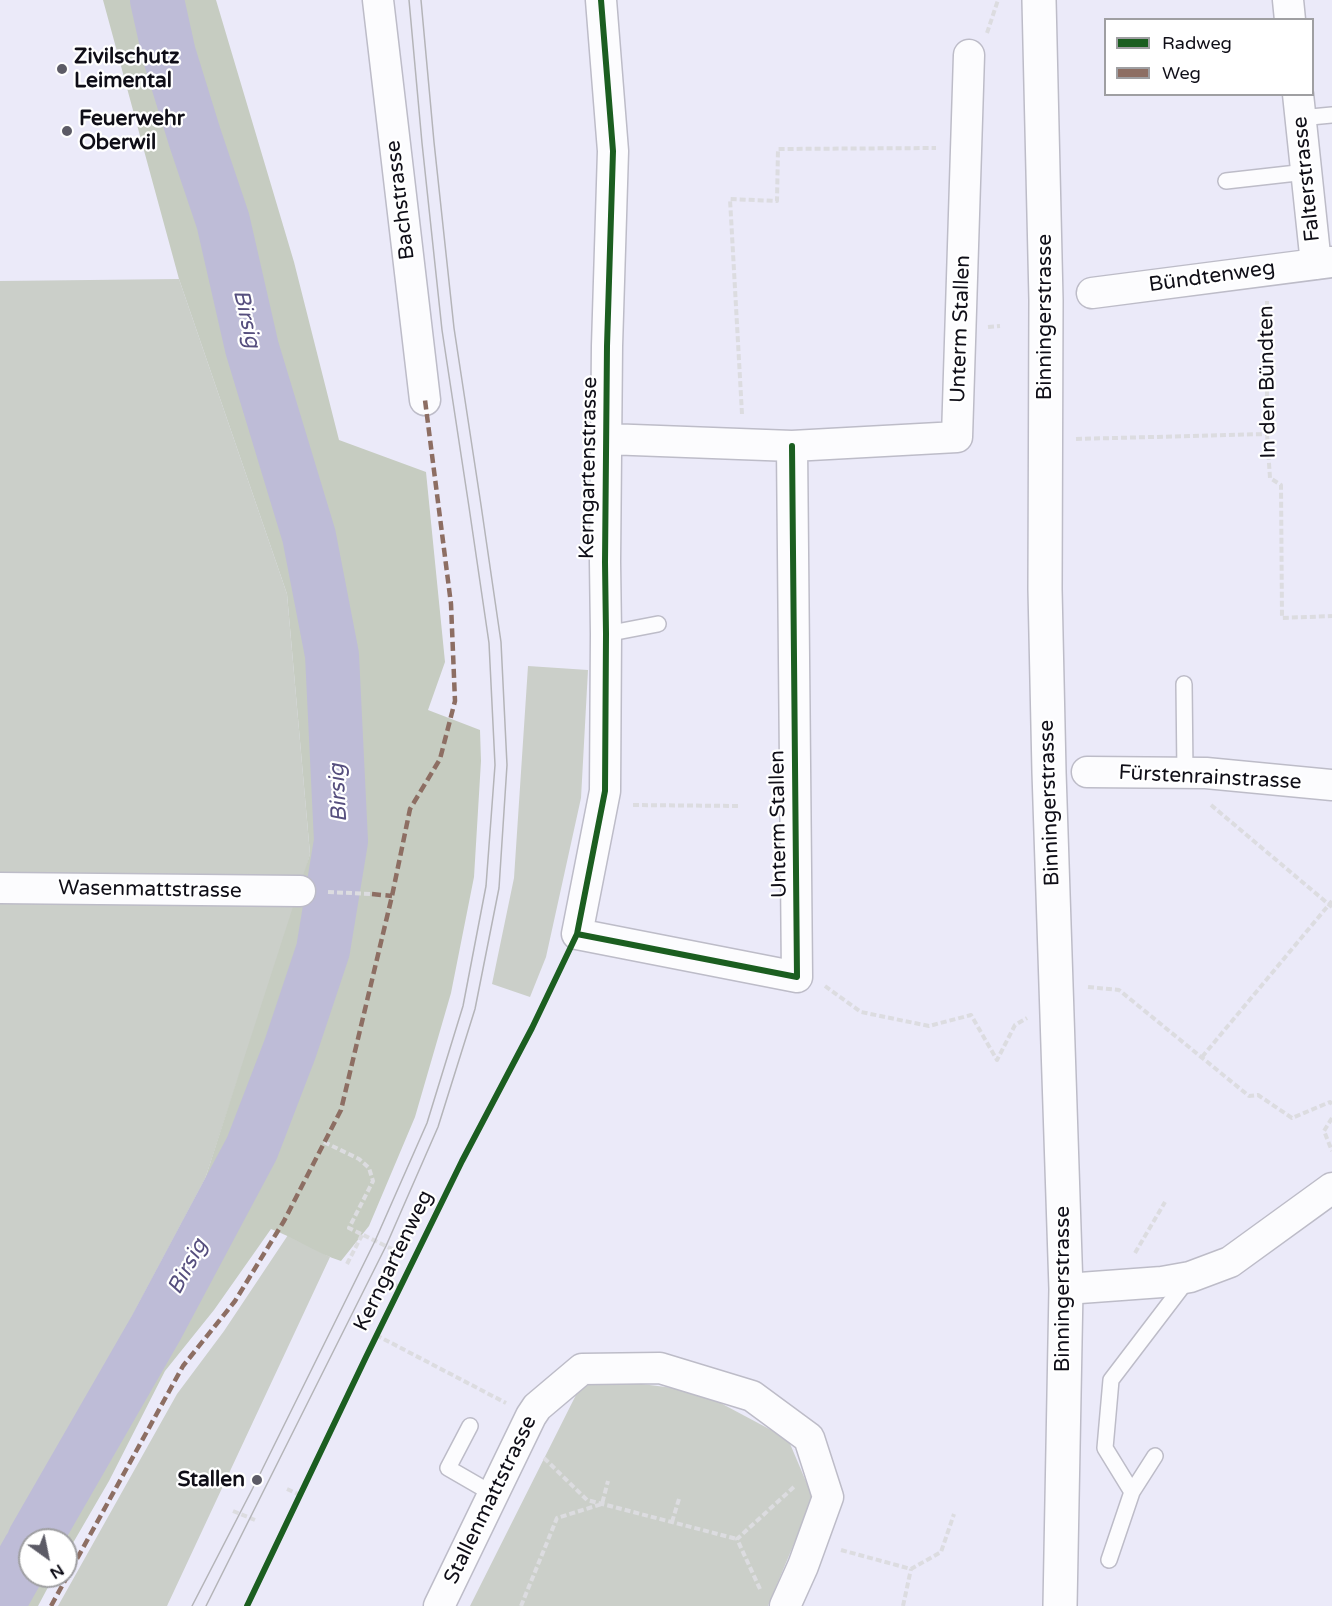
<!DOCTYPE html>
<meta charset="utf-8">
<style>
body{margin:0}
#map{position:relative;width:1332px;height:1606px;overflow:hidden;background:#ebeaf9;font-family:"Varela Round",sans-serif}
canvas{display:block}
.legend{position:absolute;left:1104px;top:18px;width:210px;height:78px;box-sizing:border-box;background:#fff;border:2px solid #9f9fa2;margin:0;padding:8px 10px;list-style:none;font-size:18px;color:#0f0e17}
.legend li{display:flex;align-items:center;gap:12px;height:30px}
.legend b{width:30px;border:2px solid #9f9fa2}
.north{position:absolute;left:18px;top:1528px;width:60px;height:60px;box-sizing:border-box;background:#fff;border:2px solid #9f9fa2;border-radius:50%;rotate:147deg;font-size:16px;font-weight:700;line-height:24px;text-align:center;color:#0f0e17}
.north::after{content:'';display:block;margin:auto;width:21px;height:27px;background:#5c5b66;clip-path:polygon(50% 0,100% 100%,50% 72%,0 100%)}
</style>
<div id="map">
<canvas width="1332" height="1606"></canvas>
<ul class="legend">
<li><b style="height:8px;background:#1b5e20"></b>Radweg</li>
<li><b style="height:8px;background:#8d6e63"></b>Weg</li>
</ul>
<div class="north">N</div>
</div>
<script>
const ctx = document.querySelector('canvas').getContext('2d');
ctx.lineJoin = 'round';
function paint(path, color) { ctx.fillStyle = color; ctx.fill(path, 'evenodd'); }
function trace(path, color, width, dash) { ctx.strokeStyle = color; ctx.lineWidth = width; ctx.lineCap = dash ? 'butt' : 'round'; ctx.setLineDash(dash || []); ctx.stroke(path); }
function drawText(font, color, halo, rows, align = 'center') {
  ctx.font = font + ' "Varela Round",sans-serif'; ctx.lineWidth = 4.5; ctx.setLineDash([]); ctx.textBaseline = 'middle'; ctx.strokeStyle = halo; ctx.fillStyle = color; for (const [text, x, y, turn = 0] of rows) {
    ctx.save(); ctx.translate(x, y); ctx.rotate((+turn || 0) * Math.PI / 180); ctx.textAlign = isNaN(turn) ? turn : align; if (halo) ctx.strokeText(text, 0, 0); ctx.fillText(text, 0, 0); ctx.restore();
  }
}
paint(new Path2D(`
 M179,279L287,594L310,854L300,891L205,1179L0,1565V281Z
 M528,666L588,670L581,798L546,957L530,997L492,984L514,878Z
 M288,1235L330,1257L167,1606H58L177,1394L224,1331Z
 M585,1377L698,1391L788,1439L813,1498L768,1606H470Z`), '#cbcfc9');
paint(new Path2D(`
 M103,0H216L294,262L339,440L426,472L445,662L428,710L480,730L481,761L474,877L451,993L415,1117L369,1226L341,1261C316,1253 296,1238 271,1229L214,1310L165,1371L109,1481L66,1555V1540H30V1576H54L38,1606H0V1565L205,1179L310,854L287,594L179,279Z`), '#c6ccc1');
trace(new Path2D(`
 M34,1540L156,1328L252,1148L290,1049L323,950L341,841L332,655L309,536L252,348L223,221L195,138L169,54L157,0
 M0,1601L30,1548`), '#bebcd7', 54);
const lane = new Path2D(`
 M1300,118L1332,115
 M1226,181L1306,172
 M606,634L658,624
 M1184,684L1185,773
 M470,1426L448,1468L493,1494
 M1132,1492L1155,1456
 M1109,1560L1132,1492L1105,1448L1111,1380L1188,1279`);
const street = new Path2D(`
 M378,0L425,400
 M601,0L613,151L607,346L605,562L606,634L605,791L577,934L797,977L792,446
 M1288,0L1290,20
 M1298,94L1316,264
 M1092,293L1332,262
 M607,439L792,446L957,437L969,55
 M1087,772L1206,773L1332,785
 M0,888L300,891
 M1066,1289L1162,1282L1190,1277L1230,1262L1332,1188
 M439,1606L531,1416L537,1407L582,1369L660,1368L752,1396L809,1438L828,1497L803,1566L785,1606`);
const secondary = new Path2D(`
 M1039,0L1046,300L1045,589L1049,772L1066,1289L1060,1606`);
trace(lane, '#bdbcc8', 18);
trace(street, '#bdbcc8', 33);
trace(secondary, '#bdbcc8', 36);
trace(new Path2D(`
 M987,33L998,0
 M1267,301V434L1270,478L1281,485L1282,618L1332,616
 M988,327L1000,326
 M742,414L730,199L777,201L778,149L936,148
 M1076,439L1267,434
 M633,805L738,806
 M1211,805L1332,907
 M328,892L372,894
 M825,986L861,1012L929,1026L971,1015L997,1060L1015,1025L1027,1018
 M1088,987L1119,990L1249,1096L1258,1095L1292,1118L1330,1102L1332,1104
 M1202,1057L1332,901
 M1332,1118L1324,1131L1332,1151
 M324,1142L359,1159L369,1168L373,1181L349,1228L396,1251L383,1280L400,1287
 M1135,1253L1165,1202
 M347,1264L362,1235
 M376,1335L506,1403
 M544,1458L587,1500L737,1539
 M287,1489L300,1495
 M233,1511L255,1520
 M672,1522L679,1499
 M841,1550L911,1569L941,1552L954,1514
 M760,1589L737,1539L795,1486
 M521,1606L557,1518L602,1504L608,1481
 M903,1606L911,1569`), '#dcdce0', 4, [6, 3]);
trace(lane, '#fcfcfe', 15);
trace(street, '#fcfcfe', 30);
trace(secondary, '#fcfcfe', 33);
trace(new Path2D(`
 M192,1606L257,1480L375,1241L427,1123L463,1006L486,886L495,765L489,643L469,507L442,330L422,143L409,0
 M206,1606L386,1246L438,1127L475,1009L499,888L507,765L501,642L481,505L454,328L434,142L421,0`), '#b4b4b8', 1.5);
trace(new Path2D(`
 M372,894L392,896
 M51,1606L183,1366L235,1301L284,1221L341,1110L392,896L410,809L440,759L455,701L451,604L425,400`), '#8d6e63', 4.5, [9, 4.5]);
trace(new Path2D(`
 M577,934L797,977L792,446
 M247,1606L366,1357L462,1161L532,1028L577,934L605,791L606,634L605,562L607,346L613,151L601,0`), '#1b5e20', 6);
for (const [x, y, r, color] of [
 [62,69,6,"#5c5b66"],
 [67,131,6,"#5c5b66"],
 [257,1480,6,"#5c5b66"]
]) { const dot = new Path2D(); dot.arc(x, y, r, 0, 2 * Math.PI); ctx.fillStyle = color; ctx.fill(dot); trace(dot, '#fff', 2); }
drawText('bold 21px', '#0f0e17', '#fff', [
 ["Zivilschutz",74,57],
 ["Leimental",74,81],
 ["Feuerwehr",79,119],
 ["Oberwil",79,143],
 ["Stallen",245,1480,"right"]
], 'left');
drawText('21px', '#0f0e17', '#fff', [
 ["Falterstrasse",1307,179,-96],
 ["Bachstrasse",401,200,-97],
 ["Bündtenweg",1212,277,-8],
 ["Binningerstrasse",1045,317,-90],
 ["Unterm Stallen",961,329,-88],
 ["In den Bündten",1268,382,-91],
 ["Kerngartenstrasse",589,468,-89],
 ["Fürstenrainstrasse",1210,778,3],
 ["Binningerstrasse",1050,803,-92],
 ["Unterm Stallen",779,824,-91],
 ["Wasenmattstrasse",150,890,1],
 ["Kerngartenweg",394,1261,-64],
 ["Binningerstrasse",1063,1289,-90],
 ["Stallenmattstrasse",491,1500,-64]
]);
drawText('italic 22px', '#564f7e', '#fff', [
 ["Birsig",246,319,77],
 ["Birsig",339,793,-93],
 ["Birsig",188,1267,-62]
]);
</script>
